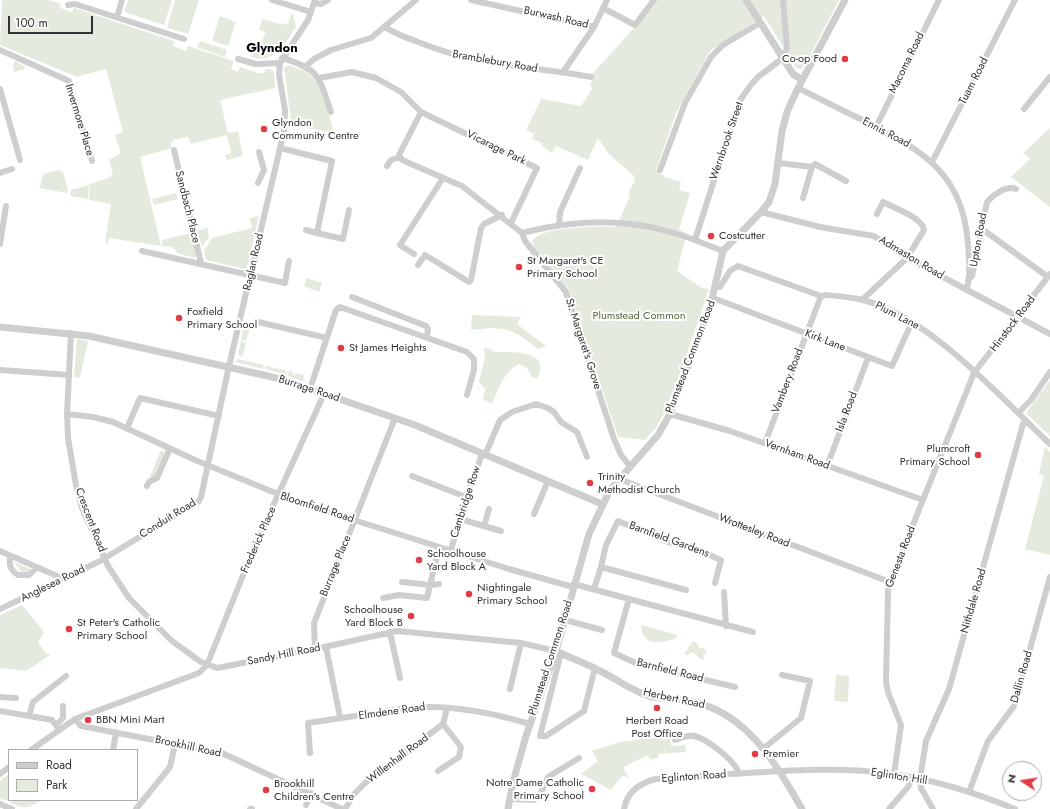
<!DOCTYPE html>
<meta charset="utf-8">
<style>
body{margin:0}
#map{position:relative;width:1050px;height:809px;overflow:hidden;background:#fff;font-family:Jost,sans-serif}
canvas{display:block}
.legend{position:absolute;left:8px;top:749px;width:130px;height:52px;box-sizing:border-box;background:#fff;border:1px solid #adadad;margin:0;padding:5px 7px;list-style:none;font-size:12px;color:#313131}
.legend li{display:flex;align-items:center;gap:8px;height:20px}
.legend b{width:20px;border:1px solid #adadad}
.north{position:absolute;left:1002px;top:761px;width:40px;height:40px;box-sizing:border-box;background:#fff;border:1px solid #adadad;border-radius:50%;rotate:282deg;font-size:11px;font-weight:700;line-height:16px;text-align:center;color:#313131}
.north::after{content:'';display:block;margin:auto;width:14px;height:18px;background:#df3c48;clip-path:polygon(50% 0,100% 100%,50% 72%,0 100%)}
.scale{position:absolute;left:8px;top:16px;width:85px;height:18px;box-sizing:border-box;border:2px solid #313131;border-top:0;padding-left:5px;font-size:12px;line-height:14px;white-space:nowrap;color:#313131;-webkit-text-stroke:3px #fff;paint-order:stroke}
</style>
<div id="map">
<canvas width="1050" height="809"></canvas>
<ul class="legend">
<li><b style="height:5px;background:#cecece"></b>Road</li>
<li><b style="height:11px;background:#e4eadd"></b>Park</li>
</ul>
<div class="north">N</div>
<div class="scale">100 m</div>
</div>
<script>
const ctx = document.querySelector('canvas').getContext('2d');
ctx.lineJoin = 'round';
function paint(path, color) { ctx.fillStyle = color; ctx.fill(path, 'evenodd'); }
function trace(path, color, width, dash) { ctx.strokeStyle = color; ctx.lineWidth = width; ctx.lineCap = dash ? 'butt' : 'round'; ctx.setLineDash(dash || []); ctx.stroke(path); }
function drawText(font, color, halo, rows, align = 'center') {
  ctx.font = font + ' Jost,sans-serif'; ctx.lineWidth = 4; ctx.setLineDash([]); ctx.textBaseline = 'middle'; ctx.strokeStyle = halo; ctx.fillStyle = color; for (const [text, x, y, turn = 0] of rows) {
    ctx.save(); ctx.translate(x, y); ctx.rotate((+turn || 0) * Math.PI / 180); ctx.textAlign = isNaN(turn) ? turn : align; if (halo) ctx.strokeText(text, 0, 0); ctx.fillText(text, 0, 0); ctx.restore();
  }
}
paint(new Path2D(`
 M2,0H48L61,4L60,8L72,12L74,8L174,41L173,46L186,51L188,46L234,61L231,69L238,72L240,67L258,73H265V69H271L274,72L275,88L220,100L228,133L238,131L243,156L227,160L225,155L231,153L227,135L191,144L188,137L173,140L171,143L172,148L140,157L161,246L109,238L108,244L105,243L111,204L89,200L90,184L108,178L113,175L109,160L121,153L115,135L123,132L106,69L77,77L0,45Z
 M128,0H172L164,25L124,12Z
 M175,0H199L188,34L167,28Z
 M656,0H839L805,65L801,69L796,68L764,16L710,51L676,113L656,170L665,177L681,182L679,190L690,193L679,230L687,233L677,271L702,288L709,289L682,368L664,413L656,428L645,440L618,437L569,290L535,249L532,241C541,226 599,226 616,227L630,196L628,194L635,180L634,176L608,153L598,138L588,160L556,146L552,153L542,146V143L532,139L534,134L526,130L541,99L581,106L592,89L590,84L592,82V74L637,25Z
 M292,12L296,27C285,43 274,65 251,57L255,46L259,48L266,32L259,30L262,19L283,25L284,23L288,24Z
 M220,16L236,22L228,46L212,41Z
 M200,41L227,50L225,57L197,47Z
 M15,61L24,66L25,69L14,72L13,64Z
 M288,65L306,71L320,85L333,128V132L292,126L284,68Z
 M1050,128V207L1011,177L1030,159L1023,153Z
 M58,170L63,172L68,190L67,193L40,188L43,174Z
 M89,185L88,199L71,196L70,190Z
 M176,193L178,199L154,205L152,199Z
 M259,216L247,268L244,269L206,260L204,251L212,238L252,228L250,218Z
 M208,228L209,237L202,247L197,231Z
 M191,233L197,255L194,258L177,253L173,247L162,246V240Z
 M307,278L322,283L319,292L304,286Z
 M472,315L521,317L517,324L546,346L538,349C511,328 505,326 471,330Z
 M244,326L250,328L246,341L241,340Z
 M77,339L88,341L80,378L74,377Z
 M241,341L246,343L243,356L238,355Z
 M484,347C489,348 491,351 496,352C511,352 553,350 537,379L531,376L527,368L519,364C504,371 498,390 492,404L483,399L485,389L479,382L485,357Z
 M237,359L264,365L263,369L236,362Z
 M266,366L287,371L286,375L265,369Z
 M289,371L293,372V375H295L296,373L304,375L303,381L288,376Z
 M1050,380V436L1026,413Z
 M1045,447L1050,452V555L1025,549L1044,476L1039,474Z
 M163,450L164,455L155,476L149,479L160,452Z
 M14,562L31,569L27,572L20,571Z
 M22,605L44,632L38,642L45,652L50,655L26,671L0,668V615Z
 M641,625L677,635V638C662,643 642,648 641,625Z
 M693,641L697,643L699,648H704L707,654H703L704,660L700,659L693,652L687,655L684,654Z
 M836,675L849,676L848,702L834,701Z
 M664,736H670L671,746L685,745L686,752L658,754V758L650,759L648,755L623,767L629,779L623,775L611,790L581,774L598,761L592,751L620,742Z
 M9,774V799L6,801L0,798V781Z
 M14,800H42C28,809 26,809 10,803Z`), '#e4eadd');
trace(new Path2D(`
 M272,0L311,12
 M471,0L594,27
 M314,3L321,4L328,0
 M68,5L75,4L184,39
 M603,8L635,25L654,0
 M117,17L122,0
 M385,27C395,34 407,38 418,42C476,66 531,66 591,77
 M0,50L69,81L92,161
 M282,58C320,69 319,77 331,112
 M238,59L256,64L280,63
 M306,66L314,59L331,50L371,38L416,0
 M563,72L594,27L607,0
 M319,78L352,72L376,78L401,92L421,112L537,168L511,223
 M798,88C822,100 845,112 869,123C925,152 964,176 968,245C969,256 971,281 966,290
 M0,89L20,160
 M1024,109L1050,77
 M421,112L399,155L402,160L462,186L522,233L525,241L566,292L614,439L621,455L630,466
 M876,127L939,0
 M280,148L332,161L317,233L343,239L349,210
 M174,150L201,263
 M259,152L264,170
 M932,162L1015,0
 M779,163L812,167L815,164L846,181
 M387,166L391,160L400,157
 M660,170L685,103L711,57L723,45L760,23
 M0,173L12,169
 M258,183L264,170
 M803,198L812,167
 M761,212L820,227L874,236L907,258L1050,334
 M559,225L560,212L580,168
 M982,229L1048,277
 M306,230L317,233
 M522,233C572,220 625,218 674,233C691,238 707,245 723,251
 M695,240L739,102L750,86L758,77L783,58L787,48L783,0
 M0,244L6,206
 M142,251L285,283L289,261
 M414,254L400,245L443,178
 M418,265L425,255L469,282L471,280L481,228L484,224L502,215
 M968,280L972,276L987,202C993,195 1006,185 1016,189
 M716,287H720L730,271L738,266L821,296L826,295C838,296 851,297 863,300C930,317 1000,397 1050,444
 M352,297L426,326L428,329L427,337
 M713,298L892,366L912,322
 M862,300L907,258L924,230C923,218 894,208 883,202L877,214
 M258,322L327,338
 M71,333L67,414L68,438L76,485L82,508L108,566L129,598L172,641L201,662L217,668L315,649L397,631L521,643L556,651
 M0,370L69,375
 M310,389L336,310L340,307L467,352L474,359V370L467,395
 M1018,413L1031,400L1050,372
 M67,414L93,417L113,422L195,460L300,503L509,569L573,587
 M670,414L730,431L923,500
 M127,428L140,398L219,416
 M765,443L821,296
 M485,455L500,420L512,412L536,404L548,408L554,412L561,422L577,432L587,457
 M827,466L868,358
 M412,476L466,497
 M619,479L890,582
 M147,486L149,482L157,478L170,448
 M534,514L548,481
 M460,519L501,531
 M484,526L489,509
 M439,547L430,585L439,584
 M451,550L464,504L482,454
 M0,551L57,576L60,580
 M10,556C9,565 10,570 18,575H29L36,568
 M601,567L606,545L618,521L665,541L698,550L721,560L715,583
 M574,584L629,599L614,653L638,664L735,687
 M594,589L601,567L686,590
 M724,592L726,626
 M383,598L399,595L427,598L430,585L402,582
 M629,599L753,632
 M0,609L100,561L199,501L201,497L229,366L284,131L285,110L279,75L280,63L308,20L315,0
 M565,620L602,630
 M390,632L400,678
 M326,647L340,717
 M315,649L314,623L395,418
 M561,653L540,736H546L584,711L595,668
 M510,689L521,643
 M0,697L16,698
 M0,711L52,720L59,729
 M29,716L33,702L66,676
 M75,719L81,726L222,753L342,809
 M57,724L63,718V706
 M675,740C681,738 687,735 694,736C706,738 737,762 739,774
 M764,748L801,718L810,681L782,675
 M31,750L75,719L199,673L207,665L256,543L324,394
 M113,750L116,732
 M310,753L308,723L408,708C446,704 493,713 530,724
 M438,771L459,757L461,747L443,724
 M0,774L9,767
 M894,774L901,725L888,692L886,682L888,591L890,582L974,373L1050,274
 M969,792L988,741L1014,706L1050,577
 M510,799L534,800L540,795L548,777L579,758
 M0,804L12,809
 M306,805L311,793
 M136,809L170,767L175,744
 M250,809H252
 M345,809L355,793L365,783L443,724L447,708
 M624,809C627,792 640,783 656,779C680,777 704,776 729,774C783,771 838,766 893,774C935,780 976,793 1015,809
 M889,809L908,787L912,778
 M933,809L921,788L920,779L926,741L949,689L1023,424L1026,421`), '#cecece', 6);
trace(new Path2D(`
 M746,0L793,74L802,80
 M0,327L89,336L281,379L415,425L602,504
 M556,651C570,658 586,663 600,671C617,679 632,691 649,696C665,700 682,698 698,703C750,717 777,766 802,809
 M508,809L513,782L526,736L556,651L589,534L610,490L658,435L670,414L710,308L723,251L761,212L769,202L775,184L782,131L787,112L798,88L845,0`), '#cecece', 7);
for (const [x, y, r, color] of [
 [845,59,4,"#df3c48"],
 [264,129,4,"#df3c48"],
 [711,236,4,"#df3c48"],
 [519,267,4,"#df3c48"],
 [179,318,4,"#df3c48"],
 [341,348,4,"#df3c48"],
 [978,455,4,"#df3c48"],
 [590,483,4,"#df3c48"],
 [419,560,4,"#df3c48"],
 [469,594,4,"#df3c48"],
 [411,616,4,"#df3c48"],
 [69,629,4,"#df3c48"],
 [657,708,4,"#df3c48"],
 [88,720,4,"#df3c48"],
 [755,754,4,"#df3c48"],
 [592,789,4,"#df3c48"],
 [266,790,4,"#df3c48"]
]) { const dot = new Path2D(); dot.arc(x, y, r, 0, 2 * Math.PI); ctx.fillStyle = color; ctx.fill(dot); trace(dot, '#fff', 1.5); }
drawText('11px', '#313131', '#fff', [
 ["Burwash Road",556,18,13],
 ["Bramblebury Road",495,62,10],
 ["Macoma Road",907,63,-64],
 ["Tuam Road",974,81,-63],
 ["Invermore Place",79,120,73],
 ["Ennis Road",886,133,28],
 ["Wernbrook Street",727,141,-71],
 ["Vicarage Park",496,148,26],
 ["Sandbach Place",187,207,76],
 ["Upton Road",979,240,-80],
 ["Admaston Road",911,258,31],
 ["Raglan Road",254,262,-77],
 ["Plum Lane",897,316,27],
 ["Hinstock Road",1013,324,-53],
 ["Kirk Lane",825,341,21],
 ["St. Margaret's Grove",583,344,72],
 ["Plumstead Common Road",691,357,-69],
 ["Vambery Road",788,381,-69],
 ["Burrage Road",309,389,18],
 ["Isla Road",847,412,-69],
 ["Vernham Road",797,455,20],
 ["Cambridge Row",466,502,-72],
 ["Bloomfield Road",317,508,18],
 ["Conduit Road",168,519,-32],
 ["Crescent Road",90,520,69],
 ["Wrottesley Road",754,531,21],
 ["Frederick Place",259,540,-66],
 ["Barnfield Gardens",669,540,20],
 ["Genesta Road",901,557,-69],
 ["Burrage Place",336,566,-68],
 ["Anglesea Road",53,584,-26],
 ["Nithdale Road",974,601,-74],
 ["Sandy Hill Road",284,655,-11],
 ["Plumstead Common Road",551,658,-72],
 ["Barnfield Road",670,671,14],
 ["Dallin Road",1022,677,-74],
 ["Herbert Road",674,699,12],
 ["Elmdene Road",392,712,-8],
 ["Brookhill Road",188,747,12],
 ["Willenhall Road",398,759,-37],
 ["Eglinton Road",694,777,-4],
 ["Eglinton Hill",899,777,9]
]);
drawText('11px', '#313131', '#fff', [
 ["Co-op Food",837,59,"right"],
 ["Glyndon",272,123],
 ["Community Centre",272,136],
 ["Costcutter",719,236],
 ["St Margaret's CE",527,261],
 ["Primary School",527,274],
 ["Foxfield",187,312],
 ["Primary School",187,325],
 ["St James Heights",349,348],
 ["Plumcroft",970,449,"right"],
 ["Primary School",970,462,"right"],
 ["Trinity",598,477],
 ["Methodist Church",598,490],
 ["Schoolhouse",427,554],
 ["Yard Block A",427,567],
 ["Nightingale",477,588],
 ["Primary School",477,601],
 ["Schoolhouse",403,610,"right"],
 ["Yard Block B",403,623,"right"],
 ["St Peter's Catholic",77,623],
 ["Primary School",77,636],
 ["BBN Mini Mart",96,720],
 ["Herbert Road",657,721,"center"],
 ["Post Office",657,734,"center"],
 ["Premier",763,754],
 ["Notre Dame Catholic",584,783,"right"],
 ["Primary School",584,796,"right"],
 ["Brookhill",274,784],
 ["Children’s Centre",274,797]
], 'left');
drawText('11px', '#546b3f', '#fff', [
 ["Plumstead Common",639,316]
]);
drawText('bold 13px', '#000', '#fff', [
 ["Glyndon",272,49]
]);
</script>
